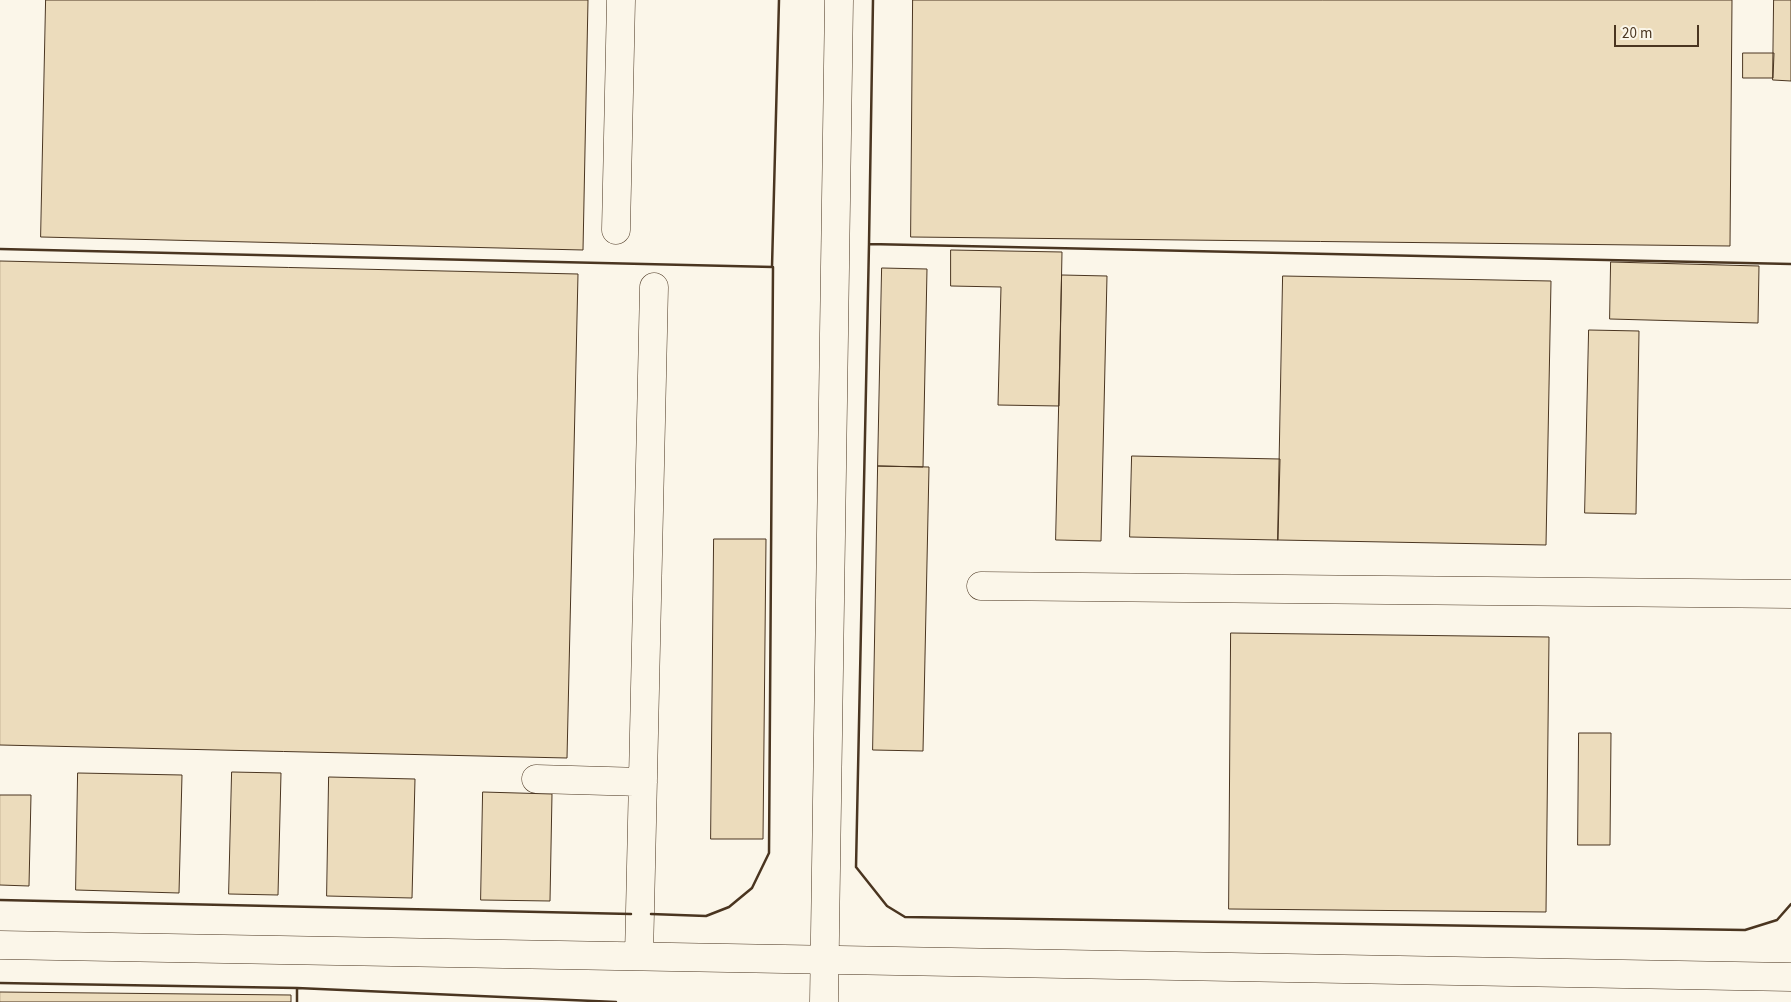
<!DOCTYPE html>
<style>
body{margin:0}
#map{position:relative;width:1791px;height:1002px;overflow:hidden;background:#fbf6e9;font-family:"Source Sans 3",sans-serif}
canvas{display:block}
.scale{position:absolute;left:1614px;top:25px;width:85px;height:22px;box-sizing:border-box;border:2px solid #4a3520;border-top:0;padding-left:6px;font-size:15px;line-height:18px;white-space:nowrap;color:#4a3520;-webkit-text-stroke:4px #fbf6e9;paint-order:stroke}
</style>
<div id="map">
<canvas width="1791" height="1002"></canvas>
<div class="scale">20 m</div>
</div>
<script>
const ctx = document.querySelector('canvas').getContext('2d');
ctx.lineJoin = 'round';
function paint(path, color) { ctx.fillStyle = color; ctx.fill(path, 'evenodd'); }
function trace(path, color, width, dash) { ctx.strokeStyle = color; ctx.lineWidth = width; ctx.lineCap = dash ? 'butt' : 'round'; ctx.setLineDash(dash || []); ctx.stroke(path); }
const building = new Path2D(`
 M46,0H588L583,250L41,237Z
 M913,0H1732L1730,246L911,237Z
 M1774,0H1791V81L1773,80Z
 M1743,53H1774L1773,78H1743Z
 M951,250L1062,252L1059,406L998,405L1001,287L951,286Z
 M0,261L578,274L567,758L0,745Z
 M1611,262L1759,266L1758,323L1610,319Z
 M882,268L927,269L923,467L878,466Z
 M1062,275L1107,276L1101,541L1056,540Z
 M1283,276L1551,281L1546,545L1278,540Z
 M1589,330L1639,331L1636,514L1585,513Z
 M1132,456L1280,459L1278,540L1130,537Z
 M878,466L929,467L923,751L873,750Z
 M714,539H766L763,839H711Z
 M1231,633L1549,637L1546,912L1229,909Z
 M1579,733H1611L1610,845H1578Z
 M232,772L281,773L278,895L229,894Z
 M78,773L182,775L179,893L76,890Z
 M329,777L415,779L412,898L327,896Z
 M483,792L552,794L550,901L481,900Z
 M0,795H31L29,886L0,885Z
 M0,992L291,995V1002H0Z`);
paint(building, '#ecdcbc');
trace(building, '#4a3520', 1);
const minor = new Path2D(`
 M616,230L621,0
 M981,586L1791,594
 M536,779L643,782
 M0,945L1791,977
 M639,956L654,287
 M824,1002L839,0`);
trace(minor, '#4a3520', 29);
trace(minor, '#fbf6e9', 28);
trace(new Path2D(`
 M869,244L873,0
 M0,249L773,267L769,853L752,888L729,907L706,916L651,914
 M1791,264L869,244L856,867L887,906L905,917L1745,930L1777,920L1791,904
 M772,267L779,0
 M0,900L631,914
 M0,983L297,988L616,1002
 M297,1002V988`), '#4a3520', 2.5);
</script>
